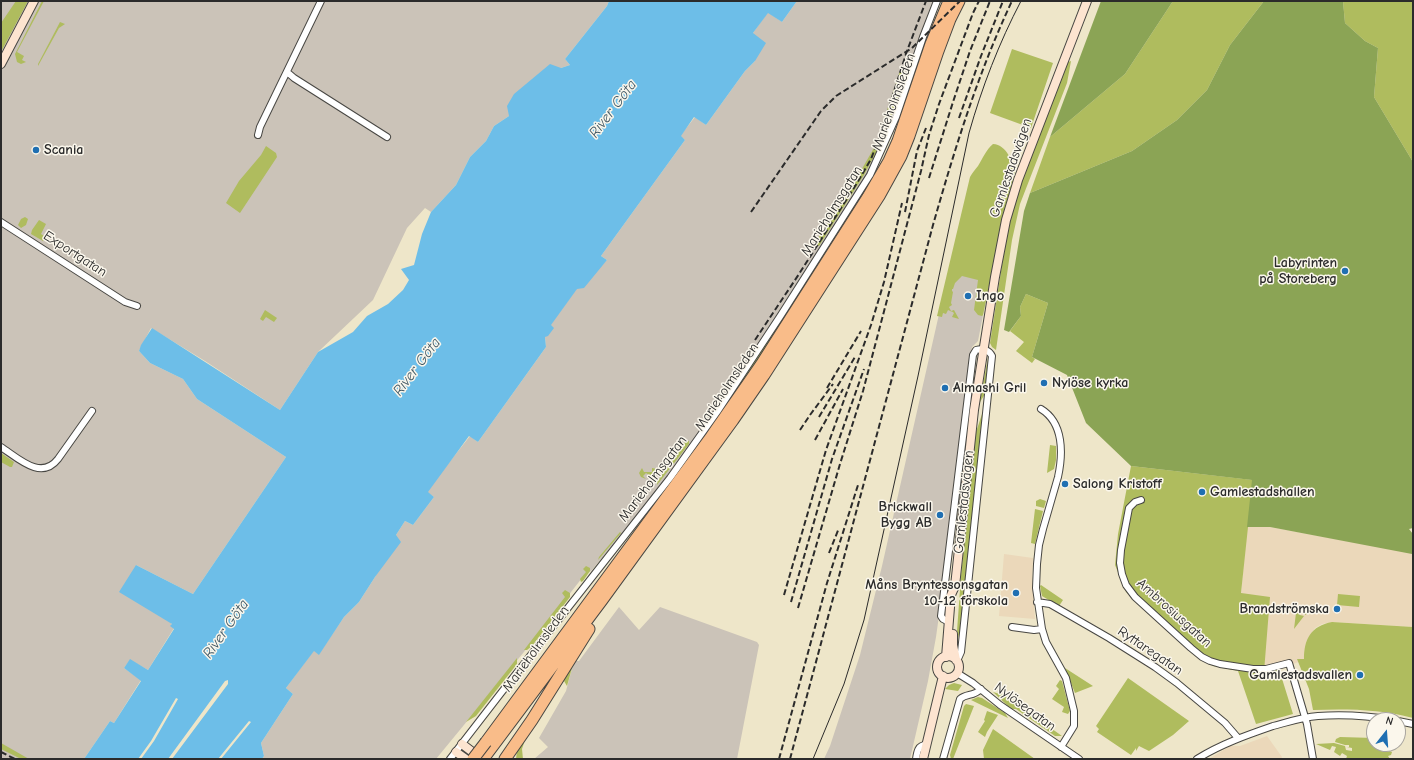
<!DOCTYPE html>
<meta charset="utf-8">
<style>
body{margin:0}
#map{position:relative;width:1414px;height:760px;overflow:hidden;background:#eee6c9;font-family:"Comic Neue",sans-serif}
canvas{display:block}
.frame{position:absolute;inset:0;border:2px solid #2b2b2b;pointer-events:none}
.north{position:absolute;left:1366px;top:712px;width:40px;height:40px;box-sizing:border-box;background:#fbf7ec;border:1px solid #a8a59f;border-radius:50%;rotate:17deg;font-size:11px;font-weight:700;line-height:16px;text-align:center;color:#2b2b2b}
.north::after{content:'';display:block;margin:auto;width:14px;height:18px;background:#1f6fb2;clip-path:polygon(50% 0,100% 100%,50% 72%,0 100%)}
</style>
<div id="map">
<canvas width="1414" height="760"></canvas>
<div class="frame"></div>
<div class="north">N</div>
</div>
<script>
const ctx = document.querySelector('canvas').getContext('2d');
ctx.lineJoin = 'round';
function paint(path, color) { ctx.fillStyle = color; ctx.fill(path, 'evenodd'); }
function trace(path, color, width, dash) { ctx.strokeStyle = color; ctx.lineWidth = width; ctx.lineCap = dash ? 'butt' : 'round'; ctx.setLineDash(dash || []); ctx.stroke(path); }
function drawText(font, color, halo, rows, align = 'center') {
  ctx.font = font + ' "Comic Neue",sans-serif'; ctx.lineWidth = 3; ctx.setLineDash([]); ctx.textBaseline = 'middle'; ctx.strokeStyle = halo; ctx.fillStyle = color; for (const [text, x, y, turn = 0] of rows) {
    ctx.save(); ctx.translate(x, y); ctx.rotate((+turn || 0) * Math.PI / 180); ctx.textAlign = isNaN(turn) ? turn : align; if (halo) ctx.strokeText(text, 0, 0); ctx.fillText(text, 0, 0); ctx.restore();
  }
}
paint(new Path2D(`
 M1247,527H1270L1413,553V627L1332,622L1322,624L1315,628L1307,640L1305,647L1304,660L1279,669L1264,672V658L1241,594Z
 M1004,554L1033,558L1032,576L1035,619L999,616Z
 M1267,736L1282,757L1281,759H1209L1230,746H1240Z`), '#ebd8ba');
paint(new Path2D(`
 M1,1H609L607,6L565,59L570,65L561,68L509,116L494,126L486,141L470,157L456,185L431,212L425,208L407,228L373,300L318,352L280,410L205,361L151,328L139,351L150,363L183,379L197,399L286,457L193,594L136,565L174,628L148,670L130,660L124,668L141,680L114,723L110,721L84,759H1Z
 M797,1H935L895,116L869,174L716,411L654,495L592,570L582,578L528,647L436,759H262L264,756L261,743L293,694L286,688L314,650L319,654L344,617L359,602L375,577L396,535L405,521L413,525L434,497L427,492L440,474L470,436L478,442L546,347L545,337L550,325L577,288L607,260L601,256L685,140L680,136L695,117L706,125L745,71L755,61L753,33L768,12L782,22Z
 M949,270L990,279L978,341L972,347L970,360L949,544L936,637L928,681L910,759H824L830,746L860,655L882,566Z
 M619,607L639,630L660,607L757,642L759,645L737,759H534L548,747L539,738L566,691L574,661H579Z`), '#cbc3b8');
paint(new Path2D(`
 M16,1H28L1,52V23Z
 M42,1H44L17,52L24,56L22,60L26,62L21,64L17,62L15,54Z
 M1173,1H1264L1230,45L1207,90L1177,120L1132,151L1030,193L1050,137L1125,74Z
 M1343,1H1413V162L1374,97L1378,48L1365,41L1345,23Z
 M60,22L65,24L59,28L38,66V64Z
 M1012,49L1053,63L1031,128L990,113Z
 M1071,61L1067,83L1020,204L1012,240L996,350L992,347L990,343L1001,271L1009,224L1014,205L1022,180L1068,62Z
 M900,71L903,72L905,75L888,126L883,124V122Z
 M878,141L881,143L864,175L819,246H817L818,241L817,240L848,193Z
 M993,144C1007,145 1013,162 1015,175L1011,174L1010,176L1013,178L1014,177L1002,222L983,315L982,316L978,315L974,310L978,280L962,276L955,283L953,289H952V291L953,292L951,303L952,305L949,307L951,311L954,310L959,319L952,317L954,313C952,311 949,311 948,310L946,314L943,313L942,317L937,316L970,177C972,173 975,170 978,166C983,158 986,150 993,144Z
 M266,146L276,153L277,157L240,213L226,203L239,181L261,155Z
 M25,217L28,219L26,225L21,228L18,225L21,219Z
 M39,220L46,224L41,234L46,237L43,241L31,234L32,230Z
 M828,248H830L744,382L687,463L686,462L718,416Z
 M1026,294L1048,303L1032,357L1035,359L1032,363L1016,351L1024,342L1010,331L1021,316L1020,307Z
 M265,310L277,318L274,322L266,317L263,321L260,319Z
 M988,357L985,394L980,402V401Z
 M982,414H983L959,638L957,631L961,576L975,435Z
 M686,441H689V444L657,485V482Z
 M1050,445L1056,446V460L1054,469L1047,473Z
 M1,453L14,462L12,467H10L1,462Z
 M1131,466L1253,480L1241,593L1270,597L1264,672L1279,669L1293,714L1256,724L1238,671L1213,666L1202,660L1126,592L1115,565L1118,534Z
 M642,468L644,472H652V468L657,469L652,477L646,473L643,476L646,479L641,477L639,473Z
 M1040,499L1046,501L1044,508L1036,506V501Z
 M1035,509L1043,511L1035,544L1031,543Z
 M620,532L621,533L598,560L599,557Z
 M586,566L590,568V571L583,581L581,582L580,579L586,572L583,569Z
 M1041,585L1063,600L1059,606L1042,596L1040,586Z
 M565,590L570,593V597L532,646L527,650H524L565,597L562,593Z
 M1338,594L1360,596L1359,607L1337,605Z
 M1304,605L1319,607L1305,615Z
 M1296,613H1299L1300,615L1304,616L1294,629Z
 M1332,622L1413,627V718C1380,709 1347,709 1313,710L1309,689L1297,659H1304C1304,639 1311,626 1332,622Z
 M517,658V664L476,716L466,722Z
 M574,661L567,686L564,681L560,684L525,740L522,749L523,759H516L517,751Z
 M1065,668L1093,686L1075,693Z
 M1128,678L1189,721L1173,735L1149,751L1139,746L1136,751V748L1131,755L1097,732L1099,729L1096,726Z
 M1060,680L1062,681L1070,711L1068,714L1062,712L1064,707L1052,699L1059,689L1056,686Z
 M954,683L962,685L958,691L945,689L949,685Z
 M993,692L1003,695L1010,699L1062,736H1055L1016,709H1011Z
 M978,697L982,698L1005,713L1008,718L971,700Z
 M966,704L974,706L953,759H951L950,755L964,706Z
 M987,711L998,715L987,732L985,737L978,732L985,721L984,720Z
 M993,729L1035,759H984L983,750Z
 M1340,737L1374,738V744H1382L1381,748L1392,752L1391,755L1388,756L1390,759H1346L1347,756L1342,753L1340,756L1334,752L1336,747L1332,746L1330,750L1316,744L1334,743L1345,746L1346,750L1352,751V748L1347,747H1349V745H1345L1335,742L1336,739Z
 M1,743L29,759H21L1,749Z`), '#afbc5e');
paint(new Path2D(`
 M1101,1H1173L1125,74L1050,137Z
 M1264,1H1343L1345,23L1365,41L1378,48L1374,97L1413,162V528L1409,529L1413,534L1412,554L1270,527H1247L1252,480L1131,466L1086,423L1067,375L1032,357L1048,303L1026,294L1020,307L1021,316L1009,332L1004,330L1024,211L1030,193L1132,151L1177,120L1207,90L1230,45Z`), '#8ba455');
paint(new Path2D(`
 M609,1H797L782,22L768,13L753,33L766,43L755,61L745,71L706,125L694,117L681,136L685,140L601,256L607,260L584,288L577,289L551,325L554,328L548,336L545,337L546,347L478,442L469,436L428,492L434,497L413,525L405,521L396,535L401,542L375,577L359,602L344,617L319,655L314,651L286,688L293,694L261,743L264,756L262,759H84L110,721L114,723L141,681L124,668L130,659L148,670L174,629L170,626L172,624L119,592L136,565L193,594L286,457L197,399L183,379L150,363L139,351L141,345L152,328L280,410L318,352L353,332L367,316L388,304L403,290L409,280L401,269L414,265L422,234L431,212L456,185L470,157L486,141L494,126L509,116L507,106L514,94L550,64L561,68L570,65L565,59L607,6Z`), '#6dbee8');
paint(new Path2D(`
 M228,680V684L172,759H168L225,681Z
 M176,698L178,699L154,741L141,759H138L151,741Z
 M249,721L251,722L221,759H218Z`), '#eee6c9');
const street = new Path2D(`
 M287,72L294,78L387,137
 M258,135L260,127L321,1
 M1,222L125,302L137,306
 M1041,409C1064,423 1063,454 1058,477L1043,529L1039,545L1037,564L1036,588L1042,629L1046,642L1066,678L1074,711V726L1061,747
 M1,447C18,458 41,481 58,459L92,411
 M1141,500L1135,502L1129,508L1121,550L1120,563L1122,574L1126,585L1135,597L1191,648L1202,657L1210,661L1220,664L1253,669H1266L1289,663L1307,724L1313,759
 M1037,602L1050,604L1109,638L1155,667L1177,683L1225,723L1238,738
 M949,622L943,619L941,616L973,355L976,350C983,348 989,350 992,356L961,652L957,661
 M1012,627L1034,630L1042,629
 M957,673L973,683L1000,705L1079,759
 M1398,721L1413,724
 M450,759L501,693L670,478L717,412L781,315L870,175L896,117L923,37L937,1
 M916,759C917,752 918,745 926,745
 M943,759L960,699C967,693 973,697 981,689
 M1197,759C1221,744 1247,735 1273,726C1288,722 1303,717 1318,716C1343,714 1370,716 1395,720`);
const secondary = new Path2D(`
 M1,64L34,1
 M953,634V645L956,660
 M937 667a11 11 0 1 1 22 0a11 11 0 1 1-22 0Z
 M946,657L951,595L955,586L974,410L995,277L1006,220L1018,180L1087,1
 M462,744L479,757
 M456,752L466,759
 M923,759L943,676`);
const highway = new Path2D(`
 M486,742L711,437L761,365L868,197L889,161L898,141L931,44L949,1
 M483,759L602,600L733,420L764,375L879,196L901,156L909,136L938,51L950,19L959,1
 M505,759L532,720L589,629`);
trace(street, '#484743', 8);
trace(secondary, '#484743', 10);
trace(highway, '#484743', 13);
trace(street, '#fff', 6);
trace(secondary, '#fde4d0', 8);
trace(highway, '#f9bc89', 11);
trace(new Path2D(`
 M813,759L844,684L864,620L918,376L969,133C982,87 999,43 1021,1`), '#2b2b2b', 1);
trace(new Path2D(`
 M959,118L981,56L1003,1
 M929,178L953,102L970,51L990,1
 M751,212L821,111L836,96L912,48L960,1
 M905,212L917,151L926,128
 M755,340L799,274L857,183L871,159L878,141L907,51L926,1
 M827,388L861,331
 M819,417L855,357
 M800,430L810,415L833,384
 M815,440L843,389
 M829,553L839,528
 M784,595L826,450L871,325L884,282L902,203
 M791,602L832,459L864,369
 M798,608L840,464L863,391L921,171L929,135L939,104L973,13L979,1
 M1,752L15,759
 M779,759L827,583L858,485
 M790,759L933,225C955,148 978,73 1012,1`), '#2b2b2b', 2, [6, 3]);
const highwayBridge = new Path2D(`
 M473,759L486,742`);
trace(highwayBridge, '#484743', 13, []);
trace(highwayBridge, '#f9bc89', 11);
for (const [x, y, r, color] of [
 [36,150,4,"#1f6fb2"],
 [1345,271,4,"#1f6fb2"],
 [968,296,4,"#1f6fb2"],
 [1044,383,4,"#1f6fb2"],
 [945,388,4,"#1f6fb2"],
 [1065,484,4,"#1f6fb2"],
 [1202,492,4,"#1f6fb2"],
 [940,515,4,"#1f6fb2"],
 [1016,593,4,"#1f6fb2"],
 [1337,609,4,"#1f6fb2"],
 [1360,675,4,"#1f6fb2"]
]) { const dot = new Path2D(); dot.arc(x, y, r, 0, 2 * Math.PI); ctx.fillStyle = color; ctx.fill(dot); trace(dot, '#fbf7ec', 1.5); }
drawText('14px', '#2b2b2b', '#fbf7ec', [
 ["Marieholmsleden",894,102,-70],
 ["Gamlestadsvägen",1011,168,-71],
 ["Marieholmsgatan",832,211,-58],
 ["Exportgatan",75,254,33],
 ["Marieholmsleden",727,387,-56],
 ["Marieholmsgatan",653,479,-53],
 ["Gamlestadsvägen",964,502,-84],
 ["Ambrosiusgatan",1174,613,42],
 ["Marieholmsleden",536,649,-54],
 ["Ryttaregatan",1150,651,34],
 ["Nylösegatan",1025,707,36]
]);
drawText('bold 14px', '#2b2b2b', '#fbf7ec', [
 ["Scania",44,150],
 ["Labyrinten",1337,263,"right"],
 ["på Storeberg",1337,279,"right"],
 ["Ingo",976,296],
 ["Nylöse kyrka",1052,383],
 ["Almashi Gril",953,388],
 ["Salong Kristoff",1073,484],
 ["Gamlestadshallen",1210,492],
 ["Brickwall",932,507,"right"],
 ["Bygg AB",932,523,"right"],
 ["Måns Bryntessonsgatan",1008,585,"right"],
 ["10-12 förskola",1008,601,"right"],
 ["Brandströmska",1329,609,"right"],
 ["Gamlestadsvallen",1352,675,"right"]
], 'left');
drawText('italic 15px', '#3f5764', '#fbf7ec', [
 ["River Göta",613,109,-53],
 ["River Göta",417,367,-53],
 ["River Göta",226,629,-55]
]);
</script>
